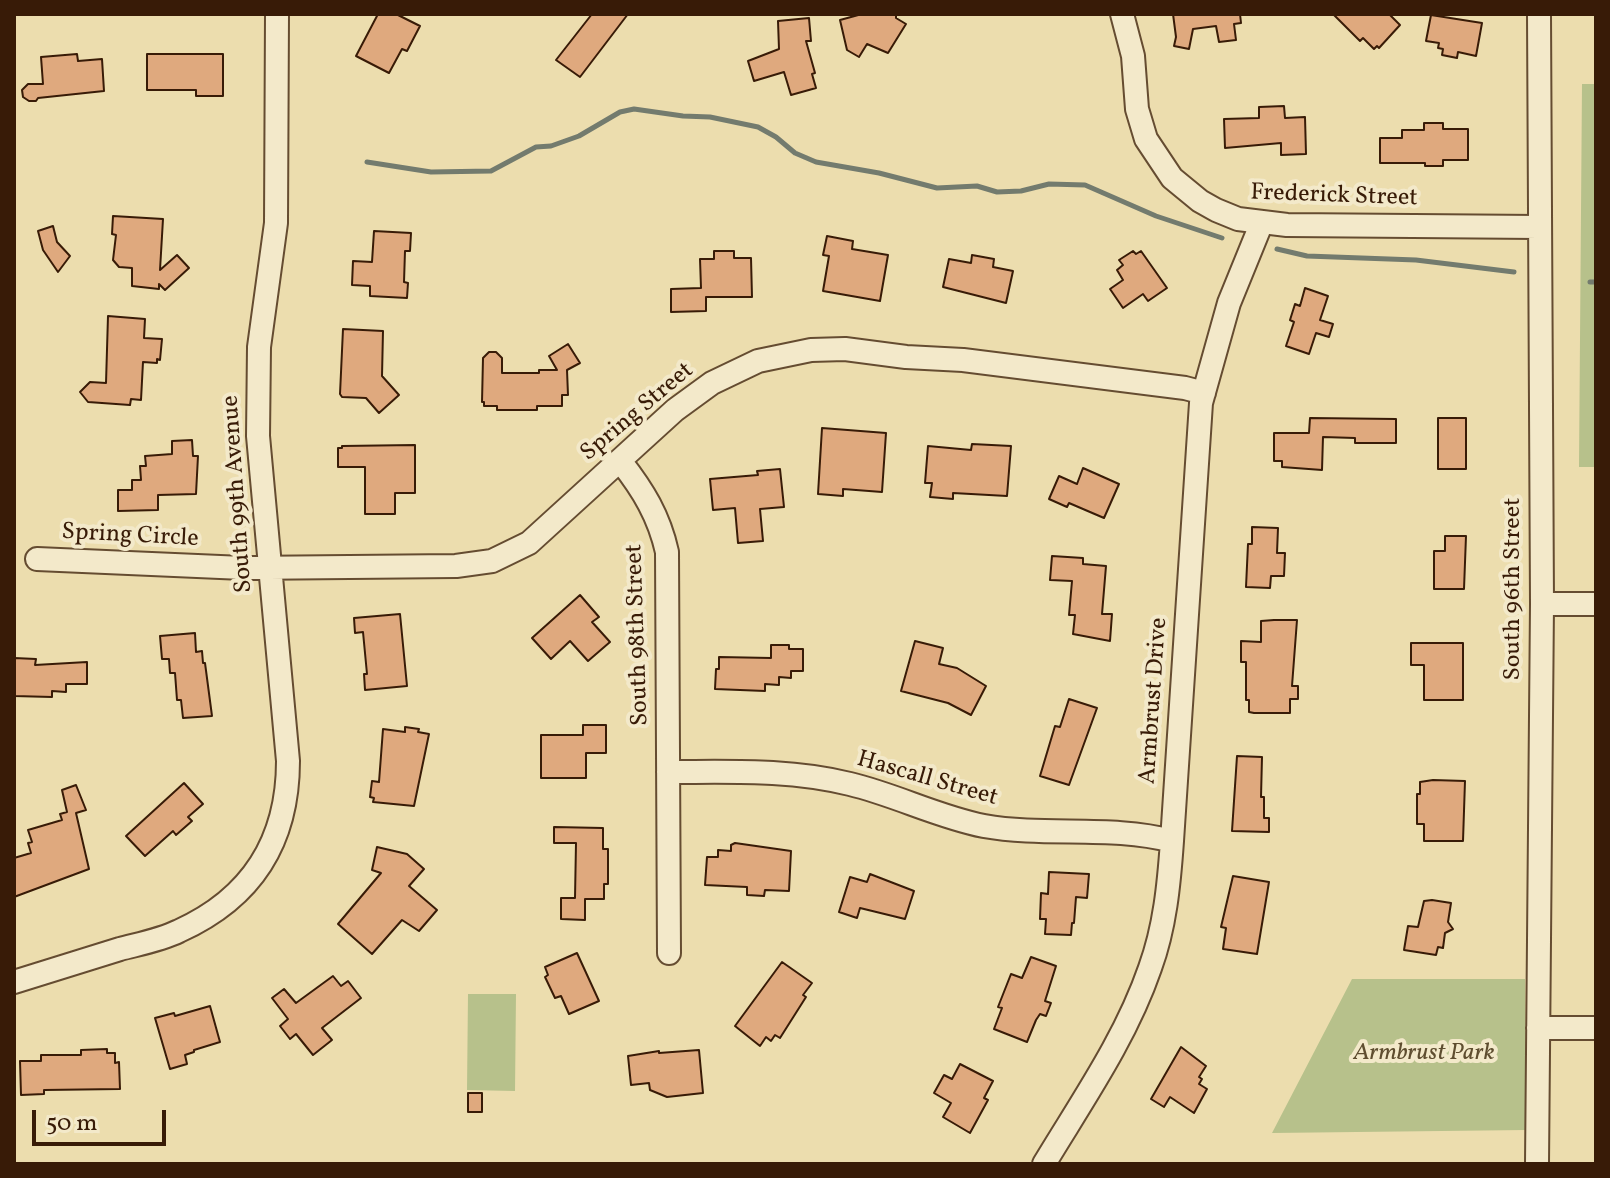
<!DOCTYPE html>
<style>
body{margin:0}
#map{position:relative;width:1610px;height:1178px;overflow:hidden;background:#ecddae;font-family:Vollkorn,serif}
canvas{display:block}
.frame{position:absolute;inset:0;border:16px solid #381b07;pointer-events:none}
.scale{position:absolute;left:32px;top:1110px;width:134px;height:36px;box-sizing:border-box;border:4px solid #381b07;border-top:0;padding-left:10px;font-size:24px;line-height:28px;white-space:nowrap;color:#381b07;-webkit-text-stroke:6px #f3e9ca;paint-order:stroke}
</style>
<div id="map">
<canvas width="1610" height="1178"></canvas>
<div class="frame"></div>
<div class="scale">50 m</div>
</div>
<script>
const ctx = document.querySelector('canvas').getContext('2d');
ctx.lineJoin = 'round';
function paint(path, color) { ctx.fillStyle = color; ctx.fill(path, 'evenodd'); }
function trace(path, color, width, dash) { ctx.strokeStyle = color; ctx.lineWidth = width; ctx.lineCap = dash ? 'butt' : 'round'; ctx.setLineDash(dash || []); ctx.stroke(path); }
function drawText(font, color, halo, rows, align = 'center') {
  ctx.font = font + ' Vollkorn,serif'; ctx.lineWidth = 8; ctx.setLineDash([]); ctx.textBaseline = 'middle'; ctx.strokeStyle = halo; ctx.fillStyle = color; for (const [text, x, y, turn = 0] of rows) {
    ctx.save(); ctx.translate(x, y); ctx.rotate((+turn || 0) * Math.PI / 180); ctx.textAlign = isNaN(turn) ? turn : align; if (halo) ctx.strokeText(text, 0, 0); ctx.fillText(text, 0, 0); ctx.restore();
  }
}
paint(new Path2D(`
 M1582,84H1596V467H1579Z
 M1352,979H1525L1526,1130L1272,1133Z
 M468,994H516L515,1091L467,1090Z`), '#b7c18b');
trace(new Path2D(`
 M367,162L431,172L491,171L536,147L551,146L579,136L620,112L634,109L683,116L710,117L758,127L776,137L795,153L816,162L879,173L937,188L977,186L997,192L1021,191L1049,184L1085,185L1156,216L1222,238
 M1277,249L1307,256L1416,260L1514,272
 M1590,282H1596`), '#737b6e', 5);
const building = new Path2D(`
 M378,14H396L420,26L407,51L402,49L389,73L356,56Z
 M592,14H628L580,77L556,60Z
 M862,14H896V18L906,24L888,53L867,44L859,57L847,50L840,20Z
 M1173,14H1240L1241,23L1234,24L1236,40L1219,42L1216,26L1193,29L1189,49L1174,46L1176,37Z
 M1333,14H1389L1400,25L1379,48L1377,46L1374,49L1363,38L1360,41Z
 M1431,15L1482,23L1476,56L1458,52L1457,58L1442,55L1443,49L1438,48L1439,43L1426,41Z
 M809,18L811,41H806L815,73L812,74L816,88L791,95L784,72L754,81L748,61L779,49L778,21Z
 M77,54L78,61L102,59L104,91L38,98L36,101H29L23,97L22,90L28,84H43L41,57Z
 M147,54H223V96H196V90H147Z
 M1284,106L1285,118L1305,117L1306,154L1281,155V143L1225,148L1224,119L1259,118V107Z
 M1424,123H1443V129H1468V160H1443V166H1425V163H1380V138H1402V130H1424Z
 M113,216L163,219L160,270L177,255L189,268L165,290L159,284V289L132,286V268L119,267L113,260L116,235L112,234Z
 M53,226L57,242L70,256L58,272L43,250L38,231Z
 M374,231L411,233L410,251H405L404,282L408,283L407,298L370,296V286L352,285L353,261L372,262Z
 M827,236L853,241L852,249L888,255L880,301L823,291L829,256L823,255Z
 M714,251H734V258H751L752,297H706V311L671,312V289L701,288L700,259H714Z
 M1133,251L1136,254L1141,251L1167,288L1148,301L1143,294L1123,308L1110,289L1123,280L1117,270L1123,265L1119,260Z
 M972,255L994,259L993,267L1013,271L1006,303L943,287L949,259L971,263Z
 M1305,288L1328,296L1320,320L1333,324L1329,337L1316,333L1309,354L1286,346L1294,322L1290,320L1295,304L1300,306Z
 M108,316L145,319L144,338L162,339L160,360L157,359V363L143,362L141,400L131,399L130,405L88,402L80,392L90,382L106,383Z
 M343,329L383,331L382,376L399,395L379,413L366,398L342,397L340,394Z
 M568,344L580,363L567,370L568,395H562V406H537V410H497V406H484V402H482L483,358L489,352H496L502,358V373H539V370H557L549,356Z
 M1310,418L1396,419V443H1355V438L1323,437L1322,470L1282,467V461H1274V433H1309Z
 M1438,418H1466V469H1438Z
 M822,428L886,433L882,492L843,489V496L818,494Z
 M192,440L193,456H198L196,494L158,495V510L118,511V490H132V480H141L140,466H146L145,456L172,454V441Z
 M972,444L1011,446L1007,496L953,493V499L930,497L932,483H925L928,446L971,450Z
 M415,445V493H395V514H365V467H338V448H342V446Z
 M1083,468L1119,484L1104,518L1069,503L1067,507L1049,499L1059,476L1077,484Z
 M780,469L784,507L760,509L763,541L738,543L735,508L713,510L710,479L758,475L757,471Z
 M1252,527L1278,528L1277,553H1285L1284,576H1271L1270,588L1246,587L1248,544H1252Z
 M1445,536H1466L1464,589H1434V551H1445Z
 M1052,556L1083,558V564L1106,566L1102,614H1112L1110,641L1073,634L1075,615H1069L1072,581L1050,580Z
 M580,595L599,617L592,622L610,642L588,661L570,641L551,659L532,638Z
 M400,614L407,686L365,690L364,674H367L363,632L355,633L354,618Z
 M1274,620H1297L1292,686H1298V699H1290V713H1254L1249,712V700H1246V662H1241V641L1261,642V621Z
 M195,633L196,652L202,651L203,663H205L212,716L183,718L181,700H177L175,673H170L169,659H162L160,636Z
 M915,641L943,648L939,664L957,668L986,686L971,715L948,703L901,691Z
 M1411,643H1463V700H1424V665H1411Z
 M771,645H789V649H803V671H791V678L779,677V685L765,684V691L715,689L716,669H719V657L771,658Z
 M14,658L36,659L35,665L87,662V684H66V692L52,691V697L14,696Z
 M1069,699L1097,708L1069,785L1040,776L1055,726L1060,727Z
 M583,725H606V753H586V778H541V735H583Z
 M405,727L419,729L418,732L429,734L414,806L373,802L374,798L370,797L372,781L379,782L383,729L405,732Z
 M1237,756L1262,757L1261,797H1264V818H1269V832L1232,831Z
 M1433,780L1465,781L1463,841H1424V824H1417V794H1420V782Z
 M184,783L203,804L188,817L192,821L176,835L173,831L145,856L126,836Z
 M76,785L86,810L76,813L89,869L14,897V858L31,853L28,843L32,842L28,830L62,820L60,814L67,812L62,790Z
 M554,827L603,828V849H608V884H604V899H585V920L561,919V898H575L576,843H554Z
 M735,843L791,851L789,891L765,890L764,896L747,895V887L705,885L707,857H718V850L731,851V845Z
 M377,847L407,854L424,869L409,886L437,910L419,931L402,920L372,954L338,924L381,873L372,870Z
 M1049,872L1089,874L1087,898L1076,897L1074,923H1072L1071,935L1045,934L1046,919H1040L1041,893L1048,894Z
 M870,874L914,891L905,919L860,908L857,918L839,912L850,877L867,882Z
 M1233,876L1269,882L1257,954L1223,949L1226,928L1221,927Z
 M1432,900L1451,903L1448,922L1453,929L1445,933L1443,948L1438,947L1436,955L1404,950L1408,926L1418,927L1424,901Z
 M577,953L599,1001L569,1014L561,996L555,998L545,977L548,975L545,967Z
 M1031,957L1056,966L1045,1001L1051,1003L1046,1016L1040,1014L1036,1020L1027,1042L994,1029L1002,1008L998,1007L1011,974L1022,978Z
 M782,962L812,983L803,995L806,997L780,1038L775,1035L771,1041L766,1037L760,1046L735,1026Z
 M333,976L341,986L348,981L361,998L322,1028L332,1040L313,1055L296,1034L290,1039L280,1026L288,1019L272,998L284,989L296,1003Z
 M210,1006L220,1042L194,1050V1052L185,1055L187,1064L170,1069L155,1018L174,1013L175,1016Z
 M1181,1047L1206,1066L1199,1077L1202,1079L1199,1084L1207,1089L1194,1113L1170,1097L1164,1107L1151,1099Z
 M107,1049V1053H115V1063L119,1062L120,1089L44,1090V1094L21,1095L20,1061H41V1055H81V1050Z
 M699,1050L703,1093L667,1097L650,1090L649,1083L631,1085L628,1056L659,1051V1053Z
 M960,1064L993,1081L984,1098L988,1100L970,1133L943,1117L951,1103L934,1093L944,1075L952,1079Z
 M468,1093H482V1112H468Z`);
paint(building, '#dfa97e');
trace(building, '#381b07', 2);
const minor = new Path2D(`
 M1122,14L1133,56L1137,109L1146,139L1172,178L1200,201L1216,210L1238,219L1287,225L1539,227
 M621,462C643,490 659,516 667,552L669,953
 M37,559L243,568L456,566L492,561L529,543L675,410L712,383L758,361L811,350L845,349L906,357L963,360L1185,388L1204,393
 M1542,604H1596
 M668,772C730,772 790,769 850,784C896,795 938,817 984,826C1046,837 1112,825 1172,841
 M14,982C49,971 85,960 120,949C139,944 161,940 179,931C252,898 288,841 288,761L258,436L259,347L276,223L277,14
 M1538,1028H1596
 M1044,1164C1082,1101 1126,1038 1150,968C1165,927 1169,884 1172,841L1201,403L1229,303L1262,222
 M1537,1164L1542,604L1539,14`);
trace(minor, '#654c31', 26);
trace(minor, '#f3e9ca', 22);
drawText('24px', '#381b07', '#f3e9ca', [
 ["Frederick Street",1334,197,2],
 ["Spring Street",638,413,-40],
 ["South 99th Avenue",239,494,-94],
 ["Spring Circle",130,537,3],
 ["South 96th Street",1515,589,-90],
 ["South 98th Street",639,635,-92],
 ["Armbrust Drive",1155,701,-86],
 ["Hascall Street",927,780,16]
]);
drawText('italic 24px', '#5e4d2f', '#f3e9ca', [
 ["Armbrust Park",1424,1055]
]);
</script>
